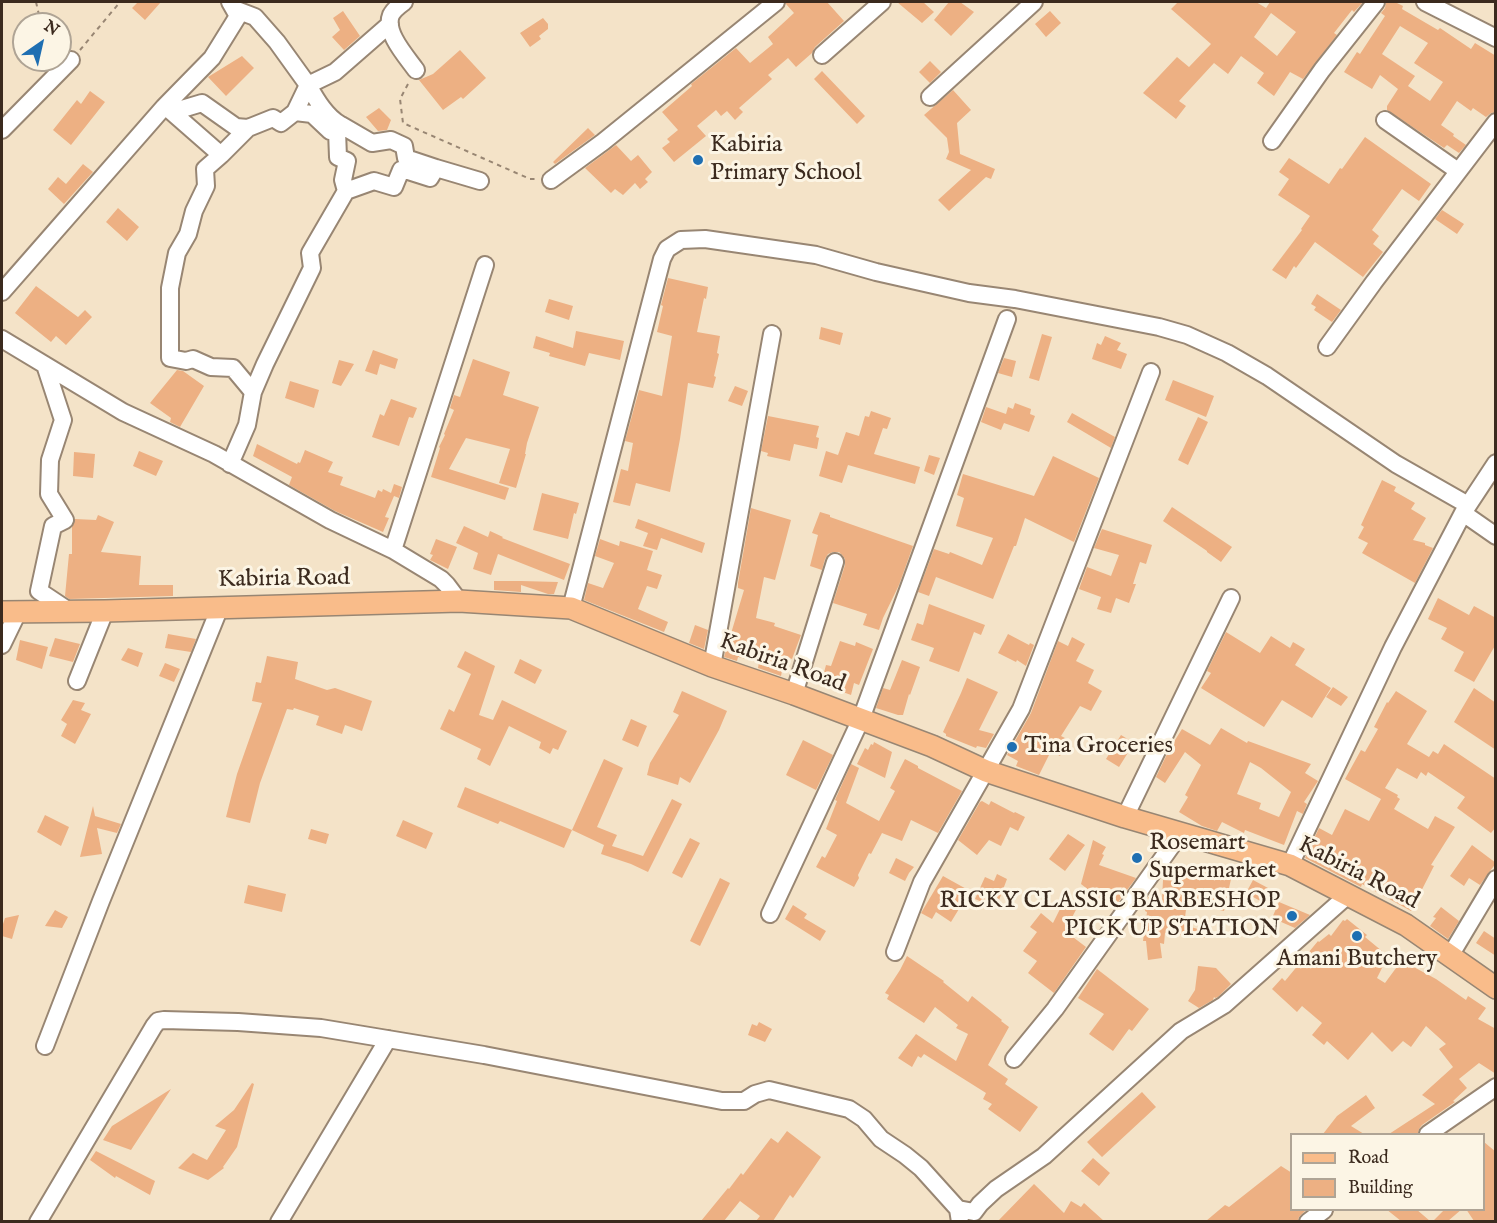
<!DOCTYPE html>
<style>
body{margin:0}
#map{position:relative;width:1497px;height:1223px;overflow:hidden;background:#f4e3c8;font-family:"IM FELL English",serif}
canvas{display:block}
.frame{position:absolute;inset:0;border:3px solid #3b2a1e;pointer-events:none}
.legend{position:absolute;left:1290px;top:1133px;width:195px;height:78px;box-sizing:border-box;background:#fcf5e5;border:2px solid #afa495;margin:0;padding:8px 10px;list-style:none;font-size:18px;color:#3b2a1e}
.legend li{display:flex;align-items:center;gap:12px;height:30px}
.legend b{width:30px;border:2px solid #afa495}
.north{position:absolute;left:12px;top:12px;width:60px;height:60px;box-sizing:border-box;background:#fcf5e5;border:2px solid #afa495;border-radius:50%;rotate:34deg;font-size:16px;font-weight:700;line-height:24px;text-align:center;color:#3b2a1e}
.north::after{content:'';display:block;margin:auto;width:21px;height:27px;background:#1f6fb2;clip-path:polygon(50% 0,100% 100%,50% 72%,0 100%)}
</style>
<div id="map">
<canvas width="1497" height="1223"></canvas>
<div class="frame"></div>
<ul class="legend">
<li><b style="height:8px;background:#f9bc8a"></b>Road</li>
<li><b style="height:16px;background:#edb083"></b>Building</li>
</ul>
<div class="north">N</div>
</div>
<script>
const ctx = document.querySelector('canvas').getContext('2d');
ctx.lineJoin = 'round';
function paint(path, color) { ctx.fillStyle = color; ctx.fill(path, 'evenodd'); }
function trace(path, color, width, dash) { ctx.strokeStyle = color; ctx.lineWidth = width; ctx.lineCap = dash ? 'butt' : 'round'; ctx.setLineDash(dash || []); ctx.stroke(path); }
function drawText(font, color, halo, rows, align = 'center') {
  ctx.font = font + ' "IM FELL English",serif'; ctx.lineWidth = 6; ctx.setLineDash([]); ctx.textBaseline = 'middle'; ctx.strokeStyle = halo; ctx.fillStyle = color; for (const [text, x, y, turn = 0] of rows) {
    ctx.save(); ctx.translate(x, y); ctx.rotate((+turn || 0) * Math.PI / 180); ctx.textAlign = isNaN(turn) ? turn : align; if (halo) ctx.strokeText(text, 0, 0); ctx.fillText(text, 0, 0); ctx.restore();
  }
}
paint(new Path2D(`
 M138,2H161L145,20L132,8Z
 M786,2H827L844,21L815,47L812,53L796,67L788,58L768,75L772,79L739,108L743,112L735,120L727,111L721,116L716,110L697,126L706,136L674,162L662,148L670,142L667,139L678,130L662,112L692,86L691,84L736,48L750,63L773,44L768,37L794,13L786,4Z
 M897,2H923L934,12L922,23Z
 M949,2H960L974,12L951,36L934,20Z
 M1178,2H1256L1266,8L1270,2H1363L1354,12L1352,10L1334,33L1337,35L1303,79L1290,72L1274,96L1257,83L1264,73L1241,56L1228,74L1214,63L1179,101L1186,106L1176,119L1143,93L1177,57L1189,67L1211,44L1171,9ZM1271,13L1296,32L1277,56L1254,37Z
 M1386,2H1395L1403,6L1402,9L1438,30L1440,28L1471,49L1475,43L1496,56V112L1491,113L1486,117L1473,108L1471,111L1457,101L1441,125L1454,134L1453,136L1466,145L1459,153L1447,145L1444,148L1387,110V106L1398,89L1380,75L1372,89L1344,72L1357,52L1360,54L1385,16L1381,13L1385,8ZM1400,26L1428,43L1414,63L1443,82L1430,101L1408,86L1415,76L1382,54Z
 M343,11L360,36L344,50L332,37L340,30L333,18Z
 M1050,11L1061,23L1046,37L1035,24Z
 M543,18L548,24V29L539,36L541,39L530,47L520,33Z
 M460,50L486,78L463,99L461,97L443,110L419,80L433,74Z
 M242,56L254,68L226,96L208,77Z
 M930,61L941,72L930,83L919,72Z
 M822,71L865,116L857,124L814,79Z
 M953,90L971,110L957,123L960,154L995,169L991,179L986,177L949,211L938,200L971,170L946,159L949,152L947,138L924,115Z
 M90,91L105,102L71,145L53,130L77,100L81,104Z
 M379,108L391,120L387,130L378,131L366,117Z
 M588,128L595,135L555,164L553,162Z
 M1365,137L1431,184L1419,201L1402,189L1372,230L1379,236L1373,244L1383,252L1363,277L1315,242L1296,268L1294,266L1286,279L1272,270L1302,230L1301,229L1310,216L1278,195L1289,179L1279,172L1289,158L1329,184L1340,168L1342,169Z
 M616,145L631,161L638,155L652,172L645,179L648,182L640,189L635,183L623,195L615,189L611,193L585,168Z
 M83,164L93,172L64,204L48,189L58,177L66,184Z
 M118,208L139,227L127,241L106,222Z
 M1442,210L1464,224L1457,234L1435,219Z
 M668,278L708,287L706,299L704,298L697,332L720,336L717,353L719,354L714,376L716,377L713,388L688,383L680,439L670,492L636,483L630,506L613,502L621,469L628,471L633,443L625,441L639,390L662,396L672,336L657,332L663,306L661,305Z
 M36,286L78,317L85,310L92,317L66,345L56,336L51,342L15,313Z
 M1317,294L1341,310L1332,322L1314,310L1316,307L1311,304Z
 M549,299L573,306L569,320L545,312Z
 M821,327L843,333L840,345L819,339Z
 M576,331L624,341L620,360L589,353L585,366L549,356L550,353L533,348L536,336L573,348Z
 M1042,334L1052,337L1039,381L1029,378Z
 M1105,336L1121,343L1117,350L1127,354L1121,369L1092,359L1097,343L1101,345Z
 M373,350L398,359L395,369L380,364L377,375L365,371Z
 M1004,358L1016,361L1012,377L998,373Z
 M473,359L510,372L503,395L539,407L527,443L525,454H526L516,488L499,483L510,449L466,438L449,469L509,488L505,500L431,477L440,448L439,447L445,435L444,434L454,410L450,408L454,395L460,397Z
 M339,360L354,364L341,386L332,383Z
 M177,370L183,371L204,386L180,427L170,422L171,418L150,403Z
 M1173,380L1214,396L1206,417L1165,400Z
 M290,381L319,390L314,408L285,398Z
 M735,386L748,391L742,406L728,401Z
 M391,399L417,408L413,418L409,417L399,446L372,437L380,414L384,416Z
 M1015,403L1031,409L1030,414L1035,416L1029,432L1004,423L1001,430L981,422L986,407L1006,414L1008,407L1013,409Z
 M871,411L891,418L887,429L883,428L874,454L920,467L915,484L848,465L842,483L819,476L826,451L838,455L846,432L859,436L865,416L869,417Z
 M1072,413L1115,437L1111,448L1067,422Z
 M768,416L819,426L816,437L819,438L817,449L794,444L790,461L767,456L768,453L761,451Z
 M1198,417L1208,422L1188,465L1178,460Z
 M257,444L297,464L298,462L300,463L305,450L333,462L328,472L343,477L340,485L375,498L378,490L382,492L383,489L391,493L394,484L402,487L399,498L394,496L385,517L389,518L383,532L335,511L289,485L292,477L253,456Z
 M139,451L163,461L156,476L133,466Z
 M74,452L95,454L93,478L73,476Z
 M929,455L940,458L934,475L924,471Z
 M1053,456L1099,478L1074,542L1025,518L1016,546H1014L993,599L936,577L929,596L918,592L934,549L949,554L950,552L982,565L993,538L956,526L964,498L957,495L963,474L1034,496Z
 M1382,480L1396,487L1394,491L1415,503L1411,509L1426,518L1413,540L1425,543V545L1433,548L1415,583L1362,553L1368,543L1358,538L1364,527L1361,525Z
 M542,493L579,503L576,514L574,513L568,539L533,530Z
 M1172,507L1232,547L1221,562L1207,552V551L1163,521Z
 M751,508L791,520L775,580L764,577L756,618L775,623L774,626L801,635L792,659L785,656L781,676L758,668L759,662L738,657L737,661L724,657L744,590L738,588V583Z
 M820,512L830,515V517L913,546L899,585L883,618L879,630L863,625L867,614L833,603L845,565V559L842,555L839,552H833L828,554L825,559L822,570L810,566L818,535L812,533Z
 M98,515L114,522L101,552L141,556L139,585H173V596L69,599L65,596L69,554H72V527L75,519L96,520Z
 M638,519L705,543L702,553L661,538L657,550L643,546L648,533L635,528Z
 M464,526L488,537L490,531L503,537L502,538L570,564L564,580L498,554L491,575L473,569L478,553L456,543Z
 M1102,529L1152,545L1146,564L1140,562L1133,584H1136L1129,603L1116,598L1111,613L1097,609L1101,597L1079,589L1087,567L1111,576L1119,555L1094,548Z
 M436,539L457,547L448,569L430,560L433,555L430,554Z
 M600,539L619,546L620,541L653,551L647,570L662,575L657,589L647,586L638,609L668,622L664,632L584,600L588,583L603,588L614,563L595,556Z
 M494,581H521L558,582L554,594H548L521,585V592L494,590Z
 M1438,598L1469,615L1474,606L1496,618V644L1474,682L1454,671L1464,652L1441,639L1447,628L1428,619Z
 M929,604L985,625L981,635L974,632L959,672L929,661L934,648L911,640L917,623L923,625Z
 M695,625L708,630L704,649L689,643Z
 M1226,632L1260,653L1271,636L1290,648L1293,642L1305,649L1295,665L1331,688L1312,718L1282,700L1264,727L1201,688L1211,673L1207,671Z
 M168,634L196,639L191,652L165,648Z
 M1008,634L1029,645L1030,643L1034,645L1026,666L1017,660L1016,662L998,653Z
 M1072,637L1085,644L1076,661L1094,670L1088,683L1102,691L1091,711L1080,706L1061,736L1069,740L1060,756L1051,751L1039,775L1016,766L1018,761L1007,755L1031,713L1058,641L1068,646Z
 M55,638L80,644L73,662L49,656Z
 M20,640L48,647L42,669L16,660Z
 M840,641L855,646L856,642L873,649L859,685L854,683L851,695L821,684L826,665L831,666Z
 M128,648L143,653L138,667L121,660Z
 M465,651L495,666L479,715L493,720L502,700L567,731L558,750L553,748L550,754L539,748L541,742L509,726L490,766L477,759L481,749L440,729L449,709L454,712L471,674L457,667Z
 M267,656L298,662L295,679L327,690L335,688L372,701L362,731L345,725L342,734L316,725L319,716L294,708L293,710L287,709L260,783L250,823L226,817L237,774L262,703L252,701L256,682L261,683Z
 M520,659L542,670L535,684L514,673Z
 M902,660L920,667L910,695L909,694L903,715H898L876,708L883,688L890,690Z
 M165,663L180,669L174,682L159,676Z
 M967,678L998,692L979,730L994,734L986,748L977,746L976,748L946,736V734L943,732L961,693Z
 M1333,687L1348,697L1341,706L1326,697Z
 M1474,688L1496,703V750L1454,722Z
 M682,691L727,711L719,730L690,783L680,777L678,785L647,775L650,763L679,715L673,712Z
 M1396,691L1427,711L1407,744L1429,757L1433,751L1438,754L1444,744L1496,779V827L1491,833L1457,808L1465,797L1428,772L1426,776L1421,772L1417,779L1397,768L1385,788L1398,795L1397,797L1400,799L1394,809L1428,829L1435,816L1455,827L1431,865L1434,866L1411,911L1362,884L1361,887L1305,858L1319,828L1332,835L1345,809L1369,821L1381,799L1345,779L1361,750L1365,752L1378,729L1374,727L1387,702L1388,703Z
 M73,700L85,703L81,710L91,714L75,744L61,736L67,724L61,720Z
 M631,719L647,726L638,747L622,740Z
 M1221,728L1247,743L1248,741L1311,764L1305,773L1318,781L1304,802L1307,804L1303,814L1297,811L1284,845L1245,830L1244,833L1222,822L1217,831L1202,826L1179,812L1188,797L1185,795L1201,765L1185,752L1165,783L1156,777L1170,748L1182,729L1210,745ZM1250,762L1261,768L1291,792L1279,817L1259,809L1261,803L1237,794Z
 M1121,735L1134,743L1119,767L1106,759Z
 M803,740L833,755L816,790L786,775Z
 M874,742L892,752L885,778L857,764L865,748L868,750L871,744L873,745Z
 M604,759L623,768L597,827L617,835L612,846L643,856L672,799L682,804L648,872L631,864L601,854L604,845L572,830Z
 M905,759L918,766V768L962,791L938,833L911,820L902,841L882,833L871,854L869,853L858,875L859,878L854,887L816,867L822,856L825,858L837,835L826,829L837,801L835,800L851,764L859,768L846,803L879,821L895,791L890,788Z
 M465,787L572,830L564,848L500,821L498,824L457,807Z
 M982,801L989,805L991,801L1014,813L1015,812L1025,817L1018,831L1010,827L1001,846L989,840L977,855L958,840L980,802Z
 M93,806L95,816L121,824L117,833L97,828L102,854L80,857Z
 M45,815L69,827L61,846L37,832Z
 M403,820L433,833L426,849L396,836Z
 M311,829L329,834L326,844L308,839Z
 M1068,834L1085,845L1065,871L1049,859Z
 M690,838L700,843L682,878L672,873Z
 M1093,840L1106,847L1102,854L1104,855L1099,865L1136,878L1113,909L1081,884Z
 M1472,845L1496,863L1480,885L1469,878L1464,886L1450,876Z
 M896,858L914,867L909,873L905,881L889,873Z
 M1182,864L1216,876L1231,879L1224,911L1187,902L1184,925L1208,932L1206,938L1165,933L1164,944L1160,943L1162,958L1148,960L1146,941H1143L1147,912L1145,911L1148,897L1162,900L1163,880L1176,881Z
 M997,874L1007,879L996,908L975,899L985,877L994,881Z
 M943,876L970,891L951,922L936,912L932,919L921,913Z
 M720,878L730,883L700,946L690,941Z
 M1253,880L1268,888L1262,902L1246,893Z
 M248,885L286,894L282,912L244,903Z
 M1065,899H1070L1079,904L1065,931L1086,947L1054,993L1028,973L1037,961L1023,951L1037,932L1030,927L1041,913L1053,923Z
 M1279,902L1310,915L1295,928L1272,918Z
 M793,905L807,914L804,918L826,931L820,941L785,919Z
 M1441,907L1459,921L1448,939L1430,926L1436,918L1433,917Z
 M55,910L68,917L62,928L45,926Z
 M19,915L12,939L2,936V927L5,918Z
 M1347,919L1367,935L1365,937L1388,956L1377,978L1385,983L1399,964L1403,968L1404,965L1409,968L1410,965L1436,979L1466,1000L1468,996L1486,1008L1478,1019L1496,1029V1074L1479,1063L1459,1079L1467,1088L1453,1101L1455,1102L1422,1125L1419,1129L1418,1134H1389L1435,1104L1422,1095L1453,1067L1439,1049L1446,1044L1426,1026L1411,1047L1403,1041L1392,1052L1372,1032L1348,1060L1327,1041L1324,1045L1312,1035L1322,1023L1302,1006L1297,1012L1272,989L1282,978L1285,981L1318,941L1319,942L1329,934L1331,936L1343,920L1345,921Z
 M1484,931L1496,939V956L1476,943Z
 M907,956L944,981L943,982L968,1002L972,996L1002,1020L1001,1021L1009,1027L988,1065L1008,1079L1005,1084L1038,1107L1020,1132L988,1109L992,1104L983,1099L986,1093L924,1054L921,1058L918,1056L912,1067L898,1058L916,1034L956,1061L968,1034L956,1028L958,1025L935,1007L924,1023L887,999L889,995L885,993L900,970Z
 M1198,966L1216,968L1231,984L1218,997L1215,998L1214,997L1213,1000L1199,1008L1188,1001L1195,990Z
 M1097,969L1149,1009L1132,1031L1129,1029L1113,1051L1089,1034L1104,1014L1078,998Z
 M759,1022L772,1029L765,1042L748,1035L752,1024L757,1026Z
 M252,1083L254,1084L237,1147L223,1167L224,1168L208,1180L178,1168L193,1153L207,1160L226,1130L215,1126L234,1110Z
 M171,1089L131,1150L103,1140L112,1126Z
 M1142,1092L1156,1107L1102,1157L1087,1142Z
 M1366,1095L1375,1108L1351,1126L1364,1134H1323L1337,1116Z
 M787,1131L821,1157L793,1198L790,1195L773,1221H756L760,1216L740,1201L724,1221H701L728,1188L729,1189L741,1173L743,1175L771,1138L778,1143Z
 M1484,1142L1496,1152V1221H1474L1466,1209H1484Z
 M96,1151L155,1181L150,1195L116,1176L115,1178L90,1160Z
 M1093,1158L1110,1173L1099,1186L1081,1171Z
 M1281,1166L1292,1173V1209H1307L1299,1217L1298,1221H1206L1225,1205L1229,1207Z
 M1034,1184L1064,1213L1071,1201L1081,1207L1084,1203L1104,1221H998Z
 M1386,1209H1416L1430,1221H1401Z
 M1445,1209H1462L1448,1221H1433Z`), '#edb083');
const minor = new Path2D(`
 M404,2C400,5 394,9 391,15C384,32 406,56 416,70
 M1425,2L1496,38
 M234,9L255,17L277,42L308,85L335,72L390,24
 M822,55L882,2
 M308,85C316,99 326,117 341,125L337,131L338,157L347,161L343,180L346,191
 M930,97L1034,2
 M165,106L221,155L205,169L206,186L194,211L188,234L177,253L170,288V358L186,361L193,359L211,367L233,368L253,392L247,425L230,464
 M172,112L202,103L236,127L248,128
 M295,112L312,114L330,131L341,125L372,143L391,140L404,146L406,158L436,168
 M1385,120L1458,171
 M2,130L71,60
 M1272,141L1322,70L1376,2
 M221,155L248,128L273,118L281,123L295,112L308,85
 M551,180L603,142L776,2
 M2,292L164,107L212,58L238,16L230,2
 M2,339L123,412L214,454L330,520L393,550
 M1327,347L1374,282L1496,122
 M45,365L63,420L50,460L49,494L65,520L53,526L39,591L69,611
 M253,392L265,364L312,268L310,253L346,191L374,181L394,187L401,170L408,171L430,178L436,168L480,181
 M1463,513L1496,536
 M459,601L447,585L441,579L393,550L485,265
 M571,608L662,259L667,249L681,240L705,239L816,255L876,272L969,293L1015,299L1159,327L1187,335L1227,353L1267,376L1396,464L1468,505
 M2,645L18,612
 M712,666L772,334
 M77,681L105,611
 M794,694L835,562
 M1125,817L1231,598
 M1290,865L1393,647L1463,513L1496,463
 M770,914L861,719L1007,319
 M895,952L922,882L1021,709L1151,372
 M1450,956L1496,879
 M45,1046L101,901L220,607
 M1014,1059L1055,1009L1180,834
 M1428,1134L1496,1087
 M38,1222L154,1026L158,1021L164,1020L238,1022L321,1028L484,1055L722,1101H744L755,1094L769,1090L849,1109L864,1119L881,1139L905,1155L921,1168L958,1209
 M279,1222L388,1039
 M960,1222L958,1209L974,1212L980,1204L996,1189L1044,1156L1181,1031L1224,1005L1348,895
 M1308,1222L1324,1210`);
const major = new Path2D(`
 M2,612L105,611L459,601L571,608L712,666L794,694L932,746L986,771L1125,817L1290,865L1406,925L1496,988`);
trace(minor, '#988673', 20);
trace(major, '#988673', 24);
trace(new Path2D(`
 M36,2L39,15L46,24
 M80,50L120,2
 M408,84L400,99L403,123L530,179H536`), '#988673', 2, [4.5, 4.5]);
trace(minor, '#fff', 16);
trace(major, '#f9bc8a', 21);
for (const [x, y, r, color] of [
 [698,160,6,"#1f6fb2"],
 [1012,747,6,"#1f6fb2"],
 [1137,858,6,"#1f6fb2"],
 [1292,916,6,"#1f6fb2"],
 [1357,936,6,"#1f6fb2"]
]) { const dot = new Path2D(); dot.arc(x, y, r, 0, 2 * Math.PI); ctx.fillStyle = color; ctx.fill(dot); trace(dot, '#fcf5e5', 2); }
drawText('24px', '#3b2a1e', '#fcf5e5', [
 ["Kabiria",710,146],
 ["Primary School",710,174],
 ["Tina Groceries",1024,747],
 ["Rosemart",1149,844],
 ["Supermarket",1149,872],
 ["RICKY CLASSIC BARBESHOP",1280,902,"right"],
 ["PICK UP STATION",1280,930,"right"],
 ["Amani Butchery",1357,960,"center"]
], 'left');
drawText('24px', '#3b2a1e', '#fcf5e5', [
 ["Kabiria Road",284,580,-1],
 ["Kabiria Road",782,664,20],
 ["Kabiria Road",1358,874,27]
]);
</script>
